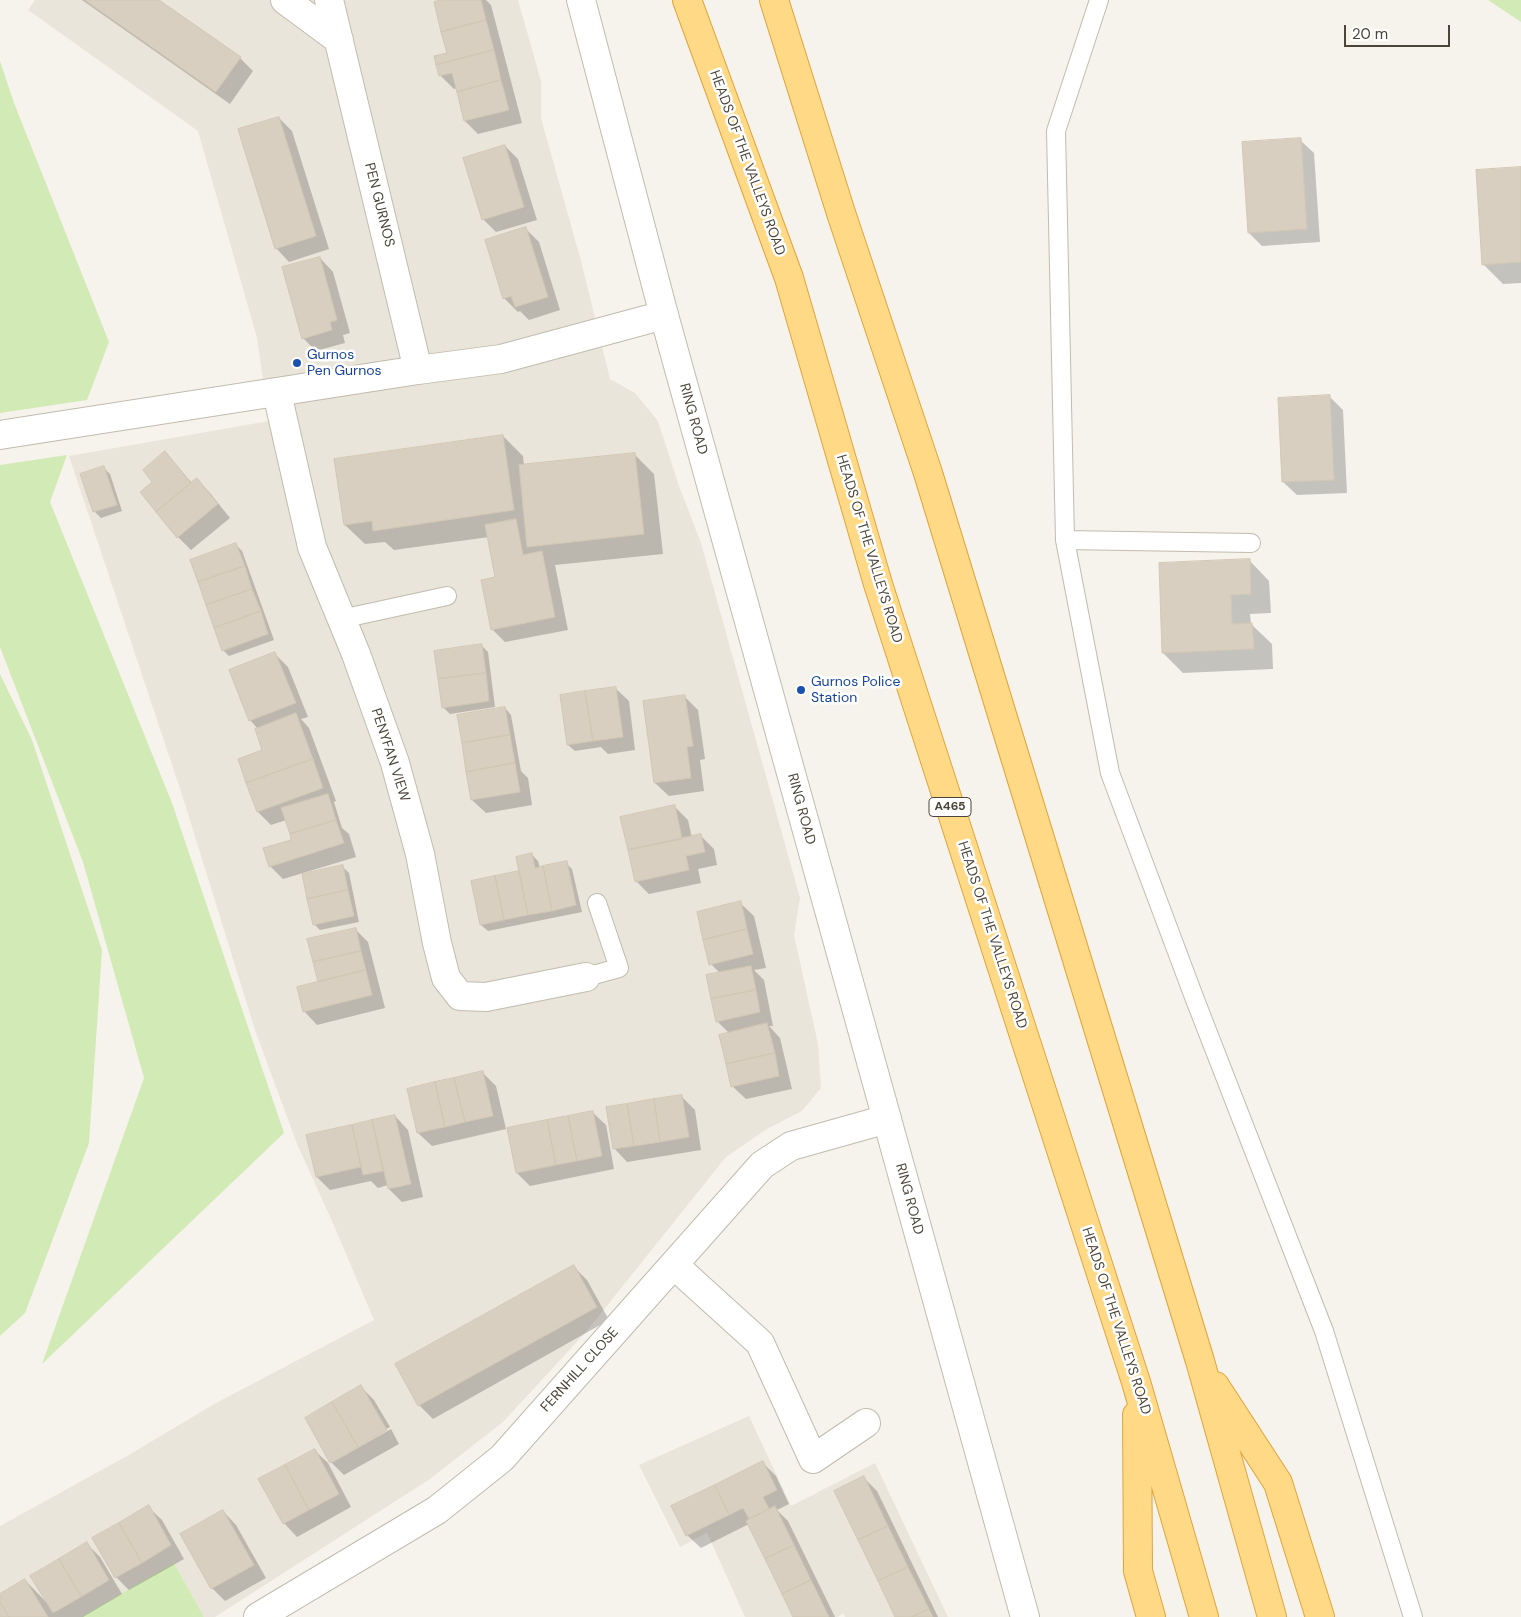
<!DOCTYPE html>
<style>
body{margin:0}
#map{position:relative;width:1521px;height:1617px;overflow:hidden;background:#f6f3ec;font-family:"DM Sans",sans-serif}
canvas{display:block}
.scale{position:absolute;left:1344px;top:25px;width:106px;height:22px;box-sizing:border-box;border:2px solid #4b4439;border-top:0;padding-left:6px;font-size:15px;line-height:18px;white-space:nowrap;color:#4b4439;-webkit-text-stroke:4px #fff;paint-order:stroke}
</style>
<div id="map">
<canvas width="1521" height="1617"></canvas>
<div class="scale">20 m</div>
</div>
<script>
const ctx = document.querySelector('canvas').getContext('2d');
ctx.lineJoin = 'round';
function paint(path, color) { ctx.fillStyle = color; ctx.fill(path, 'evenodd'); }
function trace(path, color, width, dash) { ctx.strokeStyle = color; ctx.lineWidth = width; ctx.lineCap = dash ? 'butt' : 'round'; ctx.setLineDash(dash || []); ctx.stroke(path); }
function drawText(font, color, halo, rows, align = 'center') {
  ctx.font = font + ' "DM Sans",sans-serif'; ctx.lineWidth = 5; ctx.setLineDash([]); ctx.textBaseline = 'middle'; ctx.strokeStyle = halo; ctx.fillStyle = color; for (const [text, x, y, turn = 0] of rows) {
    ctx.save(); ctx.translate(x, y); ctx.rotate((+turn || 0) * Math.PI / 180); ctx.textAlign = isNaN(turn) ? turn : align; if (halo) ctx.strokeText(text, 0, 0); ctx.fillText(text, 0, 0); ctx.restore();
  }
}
paint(new Path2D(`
 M35,0H518L541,81V118L581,261L610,379L635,393L658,421L679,486L701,543L800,898L794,935L818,1044L821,1088L802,1111L767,1129L726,1157L586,1332L503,1422L430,1479L215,1617H204L174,1563L81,1617H0V1526L127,1456L216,1403L374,1320L332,1221L297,1144L255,1030L185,804L69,456L269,421L257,338L198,131L28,10Z
 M749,1416L791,1506L875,1463L948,1617H845L843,1613L838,1617H745L707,1533L680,1547L639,1465Z`), '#eae5da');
paint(new Path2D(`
 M1488,0H1521V22Z
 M0,61L14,103L109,342L87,400L0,413Z
 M67,455L50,502L172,803L284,1133L42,1364L144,1078L83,862L0,647V465Z
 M0,674L32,740L102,950L89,1143L25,1313L0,1336Z
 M174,1563L204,1617H81Z`), '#d2eab5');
paint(new Path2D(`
 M82,0H157L240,58L253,71L230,104Z
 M446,0H486L491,5L522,123L478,134L465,121L457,88L454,89L440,75L448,53Z
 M279,118L292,131L329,249L289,262L276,248Z
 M1300,140L1314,153L1320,242L1262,246L1249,233Z
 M505,146L518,159L537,220L496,232L483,219Z
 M1521,168V283L1503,284L1483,264Z
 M525,228L539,242L560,310L529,320L520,311L518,312L504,298Z
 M320,258L333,272L350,333L343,335L345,343L316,351L303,338Z
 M1330,397L1343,410L1347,493L1297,495L1283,482Z
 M503,436L523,456L524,466L634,454L654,474L663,554L555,565L568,630L505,642L492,629L497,578L489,537L394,550L385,542L365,544L345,525Z
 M165,453L193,484L197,480L210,493L230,518L191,550L178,537L141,493L154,482Z
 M103,467L110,474L122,511L101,518L95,512L82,475Z
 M236,545L242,551L274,640L229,656L223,650Z
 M1250,561L1269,581L1271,613L1250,614L1251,624L1272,644L1273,669L1183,673L1163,653Z
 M481,645L488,652L495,707L450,714L443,707Z
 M275,654L288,667L308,717L301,719L309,728L336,801L334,802L342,828L349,834L356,857L283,879L270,866L292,840L286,820L271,825L258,812L239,759L264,750L258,729L250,720L231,671Z
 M615,688L629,701L635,750L608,754L601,747L575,751L568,745Z
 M685,697L698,710L705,759L700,760L704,791L669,796L655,783Z
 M505,708L511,715L521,771L528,778L532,805L486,813L472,800Z
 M675,807L688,820L692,838L701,836L714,849L717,865L698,869L701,883L649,894L636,881Z
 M532,855L538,861L540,868L566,863L572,869L582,912L488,931L481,925Z
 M343,867L349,873L359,922L320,930L314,924Z
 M740,903L754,916L766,968L754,970L764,980L773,1026H769L780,1038L792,1089L746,1099L732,1086L729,1033L717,1021L720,973L711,964Z
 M355,929L368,942L385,1008L317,1025L304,1011L319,983Z
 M483,1073L496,1086L506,1129L432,1146L418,1133L409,1090Z
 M682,1097L695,1110L701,1150L627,1162L614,1148Z
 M592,1112L606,1125L614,1169L530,1186L517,1173Z
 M395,1116L408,1130L423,1197L402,1202L389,1189L388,1185L378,1188L371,1181L330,1190L317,1177L308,1136Z
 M573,1266L587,1280L609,1320L433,1419L419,1405L397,1365Z
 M361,1387L374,1400L390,1427L333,1459V1462L391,1429L399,1444L344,1475L331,1462Z
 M314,1450L328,1463L351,1507L297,1537L284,1523Z
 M763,1463L776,1476L789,1504L777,1510L788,1521L835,1617H794L749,1524L701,1548L687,1535Z
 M864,1478L877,1491L938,1617H897Z
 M148,1507L162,1520L184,1559L129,1590L116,1577Z
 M223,1511L236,1525L266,1578L225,1601L212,1588Z
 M87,1544L100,1557L122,1594L83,1617H0V1595L25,1580L47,1603Z`), '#0003');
const building = new Path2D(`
 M85,0H159L241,57L216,92Z
 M441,0H481L486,20L441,32L434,2Z
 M486,20L494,50L436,65L434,56L447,53L441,32Z
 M494,50L501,80L457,92L452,73L439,76L436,65Z
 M501,80L509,110L464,121L457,92Z
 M279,117L316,236L275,249L238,129Z
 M1301,138L1307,229L1248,233L1242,142Z
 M505,145L524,207L482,220L463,158Z
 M1521,167V262L1482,265L1476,170Z
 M526,227L548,297L515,307L511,296L503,299L485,240Z
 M320,257L337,320L330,322L332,330L302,339L282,267Z
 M1330,395L1334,480L1282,482L1278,398Z
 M503,435L514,510L373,531L372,521L344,525L334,459Z
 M165,451L191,483L156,512L140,492L152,482L143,470Z
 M635,453L644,534L527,547L519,465Z
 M104,466L117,505L93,512L80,474Z
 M197,478L218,504L177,538L156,512Z
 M516,519L523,555L542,551L555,617L491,630L481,580L495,577L485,525Z
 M236,543L245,566L198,582L190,560Z
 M1250,559L1251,594L1231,595L1232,624L1252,623L1254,649L1162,653L1159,563Z
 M245,566L252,589L206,605L198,582Z
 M252,589L261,611L214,628L206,605Z
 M261,611L268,634L222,651L214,628Z
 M482,644L486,673L438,679L434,651Z
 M275,652L296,703L249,721L229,670Z
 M486,673L489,701L442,708L438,679Z
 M616,687L623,737L593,741L585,691Z
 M585,691L593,741L567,745L560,695Z
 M685,695L693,746L687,747L691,778L654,783L643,701Z
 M505,707L510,735L462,743L457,715Z
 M296,713L313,759L246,783L238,759L262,750L255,729Z
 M510,735L515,763L466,772L462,743Z
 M313,759L323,788L257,812L246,783Z
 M515,763L520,792L471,800L466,772Z
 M328,794L336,820L290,834L281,808Z
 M675,805L682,839L628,850L620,817Z
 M336,820L344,843L269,867L263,848L291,840L290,834Z
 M701,834L705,852L686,856L689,870L635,882L628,850Z
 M532,853L535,868L543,866L552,911L528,915L516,857Z
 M567,861L576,905L552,911L543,866Z
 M343,865L348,890L307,899L302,874Z
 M519,871L528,915L504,920L495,876Z
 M495,876L504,920L480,925L471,881Z
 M348,890L354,916L313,925L307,899Z
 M741,901L747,929L703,940L697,912Z
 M356,928L361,951L313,962L307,939Z
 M747,929L753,954L709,965L703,940Z
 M361,951L366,970L318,982L313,962Z
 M751,966L756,990L711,999L706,975Z
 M366,970L372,995L303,1012L297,987Z
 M756,990L760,1012L716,1022L711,999Z
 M767,1023L775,1053L726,1064L719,1035Z
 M775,1053L779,1076L731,1087L726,1064Z
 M483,1071L493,1116L465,1122L454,1078Z
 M454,1078L465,1122L445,1127L435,1082Z
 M435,1082L445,1127L417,1133L407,1089Z
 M682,1095L689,1137L660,1142L654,1099Z
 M654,1099L660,1142L634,1146L627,1104Z
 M627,1104L634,1146L613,1149L606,1107Z
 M593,1111L602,1156L577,1161L568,1116Z
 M395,1115L411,1184L388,1189L372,1120Z
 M568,1116L577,1161L556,1165L547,1120Z
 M372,1120L383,1171L363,1175L352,1125Z
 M547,1120L556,1165L516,1173L507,1128Z
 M352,1125L361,1167L316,1177L306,1135Z
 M574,1265L597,1307L418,1406L395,1364Z
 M361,1385L387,1430L358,1447L332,1402Z
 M332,1402L358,1447L330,1463L305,1418Z
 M315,1449L339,1494L309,1510L285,1465Z
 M763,1461L777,1490L763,1497L769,1509L749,1519L743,1508L729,1515L715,1485Z
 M285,1465L309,1510L283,1524L258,1479Z
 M864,1476L888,1526L858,1540L834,1491Z
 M715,1485L729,1515L686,1536L671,1506Z
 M149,1505L171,1545L142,1563L119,1523Z
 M775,1506L794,1545L765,1559L746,1521Z
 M223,1510L254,1565L211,1589L180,1534Z
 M119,1523L142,1563L115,1578L92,1538Z
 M888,1526L908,1567L878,1581L858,1540Z
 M87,1542L109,1580L81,1597L59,1559Z
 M794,1545L811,1580L782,1594L765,1559Z
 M59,1559L81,1597L53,1613L30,1576Z
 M908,1567L929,1609L912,1617H895L878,1581Z
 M25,1579L48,1617H9L0,1602V1594Z
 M811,1580L829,1617H793L782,1594Z
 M0,1602L9,1617H0Z
 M929,1609L933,1617H912Z`);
paint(building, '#d8cfc1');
trace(building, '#d3c7b4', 1);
const service = new Path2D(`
 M1099,0L1056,131L1065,540L1251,543
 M1065,540L1110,773L1194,997L1324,1331L1413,1617
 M341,619L447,596
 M586,977L619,968L597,903`);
const minor = new Path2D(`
 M285,0L339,40
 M329,0L418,370
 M277,393L312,547L356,654L395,763L420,854L437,943L446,978L460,996L486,997L586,977
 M0,435L418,370L501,359L664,315
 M674,1265L760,1343L813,1459L866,1423
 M258,1617L437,1510L502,1458L762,1165L791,1146L887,1119`);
const tertiary = new Path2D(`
 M581,0L664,315L1025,1617`);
const trunk = new Path2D(`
 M687,0L789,278L878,584L1136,1382L1204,1617
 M774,0L841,213L928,473L1200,1361L1272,1617
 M1215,1386L1278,1483L1320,1617
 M1137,1415L1138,1571L1151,1617`);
trace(service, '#c2bbae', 20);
trace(minor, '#c2bbae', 30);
trace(tertiary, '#c2bbae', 30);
trace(trunk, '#e0a43c', 30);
trace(service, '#fff', 18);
trace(minor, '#fff', 28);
trace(tertiary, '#fff', 28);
trace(trunk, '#ffd985', 28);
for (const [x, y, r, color] of [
 [297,363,5,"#1a4fb4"],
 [801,690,5,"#1a4fb4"]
]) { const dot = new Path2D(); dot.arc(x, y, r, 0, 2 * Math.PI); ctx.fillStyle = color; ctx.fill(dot); trace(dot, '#fff', 2); }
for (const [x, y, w] of [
 [950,807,42]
]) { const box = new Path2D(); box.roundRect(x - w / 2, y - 9.5, w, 19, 4); ctx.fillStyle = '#fff'; ctx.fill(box); trace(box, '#4b4439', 1); }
drawText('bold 12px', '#4b4439', null, [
 ["A465",950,807]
]);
drawText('14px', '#4b4439', '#fff', [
 ["HEADS OF THE VALLEYS ROAD",747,163,70],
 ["PEN GURNOS",379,205,76],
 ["RING ROAD",693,419,75],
 ["HEADS OF THE VALLEYS ROAD",869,549,73],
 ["PENYFAN VIEW",390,755,72],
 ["RING ROAD",801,809,75],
 ["HEADS OF THE VALLEYS ROAD",992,935,72],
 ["RING ROAD",909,1199,75],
 ["HEADS OF THE VALLEYS ROAD",1116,1321,72],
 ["FERNHILL CLOSE",580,1370,-48]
]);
drawText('14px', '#164399', '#fff', [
 ["Gurnos",307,355],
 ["Pen Gurnos",307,371],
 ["Gurnos Police",811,682],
 ["Station",811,698]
], 'left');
</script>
